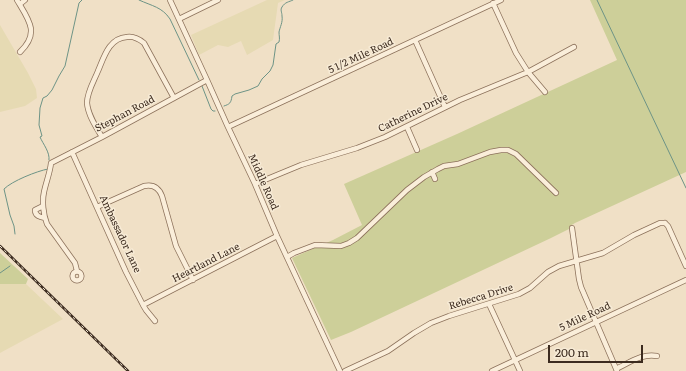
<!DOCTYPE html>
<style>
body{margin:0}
#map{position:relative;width:686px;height:371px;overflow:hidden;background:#f0e0c6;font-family:Literata,serif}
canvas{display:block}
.scale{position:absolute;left:548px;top:345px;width:95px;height:18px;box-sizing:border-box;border:2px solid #3c2b1f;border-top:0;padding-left:5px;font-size:12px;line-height:14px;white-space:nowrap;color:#3c2b1f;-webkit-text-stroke:3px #f7ebd6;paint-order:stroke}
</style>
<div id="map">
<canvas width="686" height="371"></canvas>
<div class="scale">200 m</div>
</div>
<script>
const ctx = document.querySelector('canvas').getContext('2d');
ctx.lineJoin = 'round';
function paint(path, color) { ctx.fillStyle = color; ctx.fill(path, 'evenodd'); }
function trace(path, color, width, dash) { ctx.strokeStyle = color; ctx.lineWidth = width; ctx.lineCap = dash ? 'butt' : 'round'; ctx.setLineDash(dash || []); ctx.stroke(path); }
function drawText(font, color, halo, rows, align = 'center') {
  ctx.font = font + ' Literata,serif'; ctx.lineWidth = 3; ctx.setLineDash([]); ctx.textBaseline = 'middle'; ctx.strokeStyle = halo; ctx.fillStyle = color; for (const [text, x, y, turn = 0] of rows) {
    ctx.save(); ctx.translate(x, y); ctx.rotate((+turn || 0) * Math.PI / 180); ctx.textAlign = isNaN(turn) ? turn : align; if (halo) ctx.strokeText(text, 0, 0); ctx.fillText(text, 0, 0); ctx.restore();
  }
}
paint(new Path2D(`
 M267,0H285L278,3L273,40L247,55L241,41L228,47L218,45L199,55L191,35Z
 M0,25L28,73L36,89L37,98L25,106L0,112Z
 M0,284H26L63,319L0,353Z`), '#e6dab3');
paint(new Path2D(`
 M590,0H686V172L575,223L570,226L569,229L551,238L351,332L331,340L292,258L333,240L362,225L344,184L457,134L617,60Z
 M0,253L28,279L26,284H0Z`), '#cdcf99');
trace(new Path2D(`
 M139,0C152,6 162,7 170,19L199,80
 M597,0L686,188
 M202,86L211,109L213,111H215
 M224,106C230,104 231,103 232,96L235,94L249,90L258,86L262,79L270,71L273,65L276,44L279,42C280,38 279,36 279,32C280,27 283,22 282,16C282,12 280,10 282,7C285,2 289,2 293,0
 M49,160C50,152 43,144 40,137L42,136L39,125L40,108L43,98L47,96L52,90L59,76L65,66L79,3L82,0
 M15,234L14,226L10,215L4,189C12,181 37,171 48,169
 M0,273L10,266`), '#6d9386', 1);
const minor = new Path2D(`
 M17,0C29,20 40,33 20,52
 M170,0L207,80L228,127L255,184L277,236L340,371
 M493,3L516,53L528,72L545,92
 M20,4L25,0
 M179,19L218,0
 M415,40L445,107
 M228,127L501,0
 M407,127L417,150
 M102,137C96,127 88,115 87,103C87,92 94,81 98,71C104,57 109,38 127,37C133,36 139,39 144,43L174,98
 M72,152L126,272L143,305L146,310L155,321
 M432,172L435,179
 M255,184L301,165L357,148L385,137L460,100L528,72L574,47
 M43,206L35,210C35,216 40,217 45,218
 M97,207L144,186C153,184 159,188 162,196L176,246L193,280
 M665,223L668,226L686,266
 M572,228L579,279L581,287L617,371
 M287,257L294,253L315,245L341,246L349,243L357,238L407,190L424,177L438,169L444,166L458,164L490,152L501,150H508L516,154L556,193
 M77,271L75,263L47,224C43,214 42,201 44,192C46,182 50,173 51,163L102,137L207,80
 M72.5 276a4.5 4.5 0 1 1 9 0a4.5 4.5 0 1 1-9 0Z
 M489,304L520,371
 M143,305L277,236
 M616,369C629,363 642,353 657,356
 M345,371L388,351L414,333L431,323L449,316L519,294L530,288L548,272L559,266L603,253L634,235L660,223H665
 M492,371L686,280`);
trace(minor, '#8c715b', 6);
trace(minor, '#faeeda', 4.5);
const rail = new Path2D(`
 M0,246L128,371`);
trace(rail, '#3c2b1f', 2.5);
trace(rail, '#f7ebd6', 1, [3]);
drawText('10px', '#3c2b1f', '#f7ebd6', [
 ["5 1/2 Mile Road",361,56,-25],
 ["Catherine Drive",413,113,-26],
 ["Stephan Road",125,114,-28],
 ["Middle Road",263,182,66],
 ["Ambassador Lane",120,234,65],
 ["Heartland Lane",206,263,-27],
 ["Rebecca Drive",481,297,-17],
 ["5 Mile Road",585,317,-25]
]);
</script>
